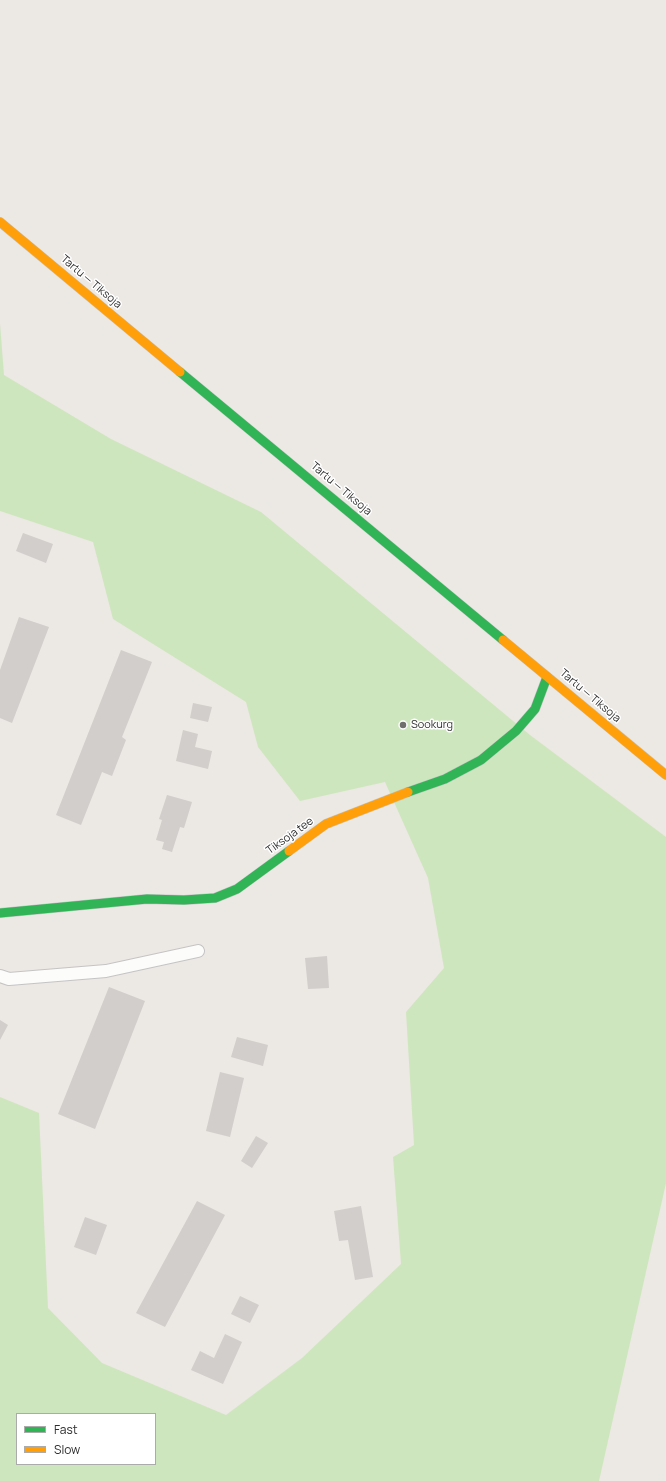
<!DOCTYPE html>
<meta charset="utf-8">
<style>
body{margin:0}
#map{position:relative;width:666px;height:1481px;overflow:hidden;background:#ece8e4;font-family:Manrope,sans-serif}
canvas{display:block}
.legend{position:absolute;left:16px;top:1413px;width:140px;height:52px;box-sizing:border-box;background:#fff;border:1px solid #ababab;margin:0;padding:5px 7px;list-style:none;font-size:12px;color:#2e2e2e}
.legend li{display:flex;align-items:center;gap:8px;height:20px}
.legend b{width:20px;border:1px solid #ababab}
</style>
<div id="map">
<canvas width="666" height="1481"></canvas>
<ul class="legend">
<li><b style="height:5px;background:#30b455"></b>Fast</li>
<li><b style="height:5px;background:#ff9f0a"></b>Slow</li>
</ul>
</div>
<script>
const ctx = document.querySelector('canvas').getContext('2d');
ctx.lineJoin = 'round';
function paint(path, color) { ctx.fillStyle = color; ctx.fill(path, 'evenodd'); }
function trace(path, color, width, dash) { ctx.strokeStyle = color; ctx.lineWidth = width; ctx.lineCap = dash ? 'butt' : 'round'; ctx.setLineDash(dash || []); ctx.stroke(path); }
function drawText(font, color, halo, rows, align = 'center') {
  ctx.font = font + ' Manrope,sans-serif'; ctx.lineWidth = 3; ctx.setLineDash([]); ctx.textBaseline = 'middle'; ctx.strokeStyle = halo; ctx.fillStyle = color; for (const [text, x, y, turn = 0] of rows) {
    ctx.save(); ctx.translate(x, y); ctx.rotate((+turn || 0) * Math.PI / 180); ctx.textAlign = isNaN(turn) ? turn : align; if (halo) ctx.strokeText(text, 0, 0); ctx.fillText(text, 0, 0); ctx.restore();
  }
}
paint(new Path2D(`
 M0,323L4,375L111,439L261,512L530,735L666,837V1183L599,1481H0V1097L39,1113L48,1308L102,1363L226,1415L302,1358L401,1264L393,1157L414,1145L406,1012L444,968L428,878L385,782L300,801L258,747L246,702L113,619L93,542L0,511ZM17,1414H155V1464H17Z`), '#cee6be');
paint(new Path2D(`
 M23,533L53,544L46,563L16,551Z
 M19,617L49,627L12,723L0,718V670Z
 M121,650L152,662L122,737L126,740L112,776L102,772L81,825L56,815Z
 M193,703L212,707L208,722L190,718Z
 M183,730L198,734L195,747L212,751L208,769L176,761Z
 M167,795L192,802L184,828L180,827L172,852L162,849L164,842L156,840L162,820L159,819Z
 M327,956L329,988L308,989L305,958Z
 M109,987L145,1001L95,1129L58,1114Z
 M0,1020L8,1025L0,1040Z
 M237,1037L268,1045L263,1066L231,1057Z
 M220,1072L244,1078L230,1137L206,1131Z
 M256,1136L268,1143L252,1168L241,1161Z
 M197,1201L225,1215L165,1327L136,1313Z
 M361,1206L373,1277L355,1280L348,1240L339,1241L334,1211Z
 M85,1217L107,1225L96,1255L74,1247Z
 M240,1296L259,1305L250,1323L231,1314Z
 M225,1334L242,1342L223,1384L191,1370L200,1351L214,1358Z`), '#d1cecb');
const lane = new Path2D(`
 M0,976L9,979L106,971L198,951`);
const fast = new Path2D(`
 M180,372L503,640
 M408,792L445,779L481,760L516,731L535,709L547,677
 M0,913L147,899L184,900L215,898L237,889L289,851`);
const slow = new Path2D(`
 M0,222L180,372
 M503,640L666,775
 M289,851L326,824L408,792`);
trace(lane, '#c5c4c5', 14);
trace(fast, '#c5c4c5', 10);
trace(slow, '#c5c4c5', 10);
trace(lane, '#fcfcfb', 12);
trace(fast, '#30b455', 9);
trace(slow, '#ff9f0a', 9);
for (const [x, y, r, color] of [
 [403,725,4,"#706f6e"]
]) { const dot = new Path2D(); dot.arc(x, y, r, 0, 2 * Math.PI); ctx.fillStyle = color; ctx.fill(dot); trace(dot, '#fff', 1.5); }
drawText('11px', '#2e2e2e', '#fff', [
 ["Tartu — Tiksoja",91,282,40],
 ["Tartu — Tiksoja",341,489,40],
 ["Tartu — Tiksoja",590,696,40],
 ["Tiksoja tee",290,836,-36]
]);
drawText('11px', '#2e2e2e', '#fff', [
 ["Sookurg",411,725]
], 'left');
</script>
